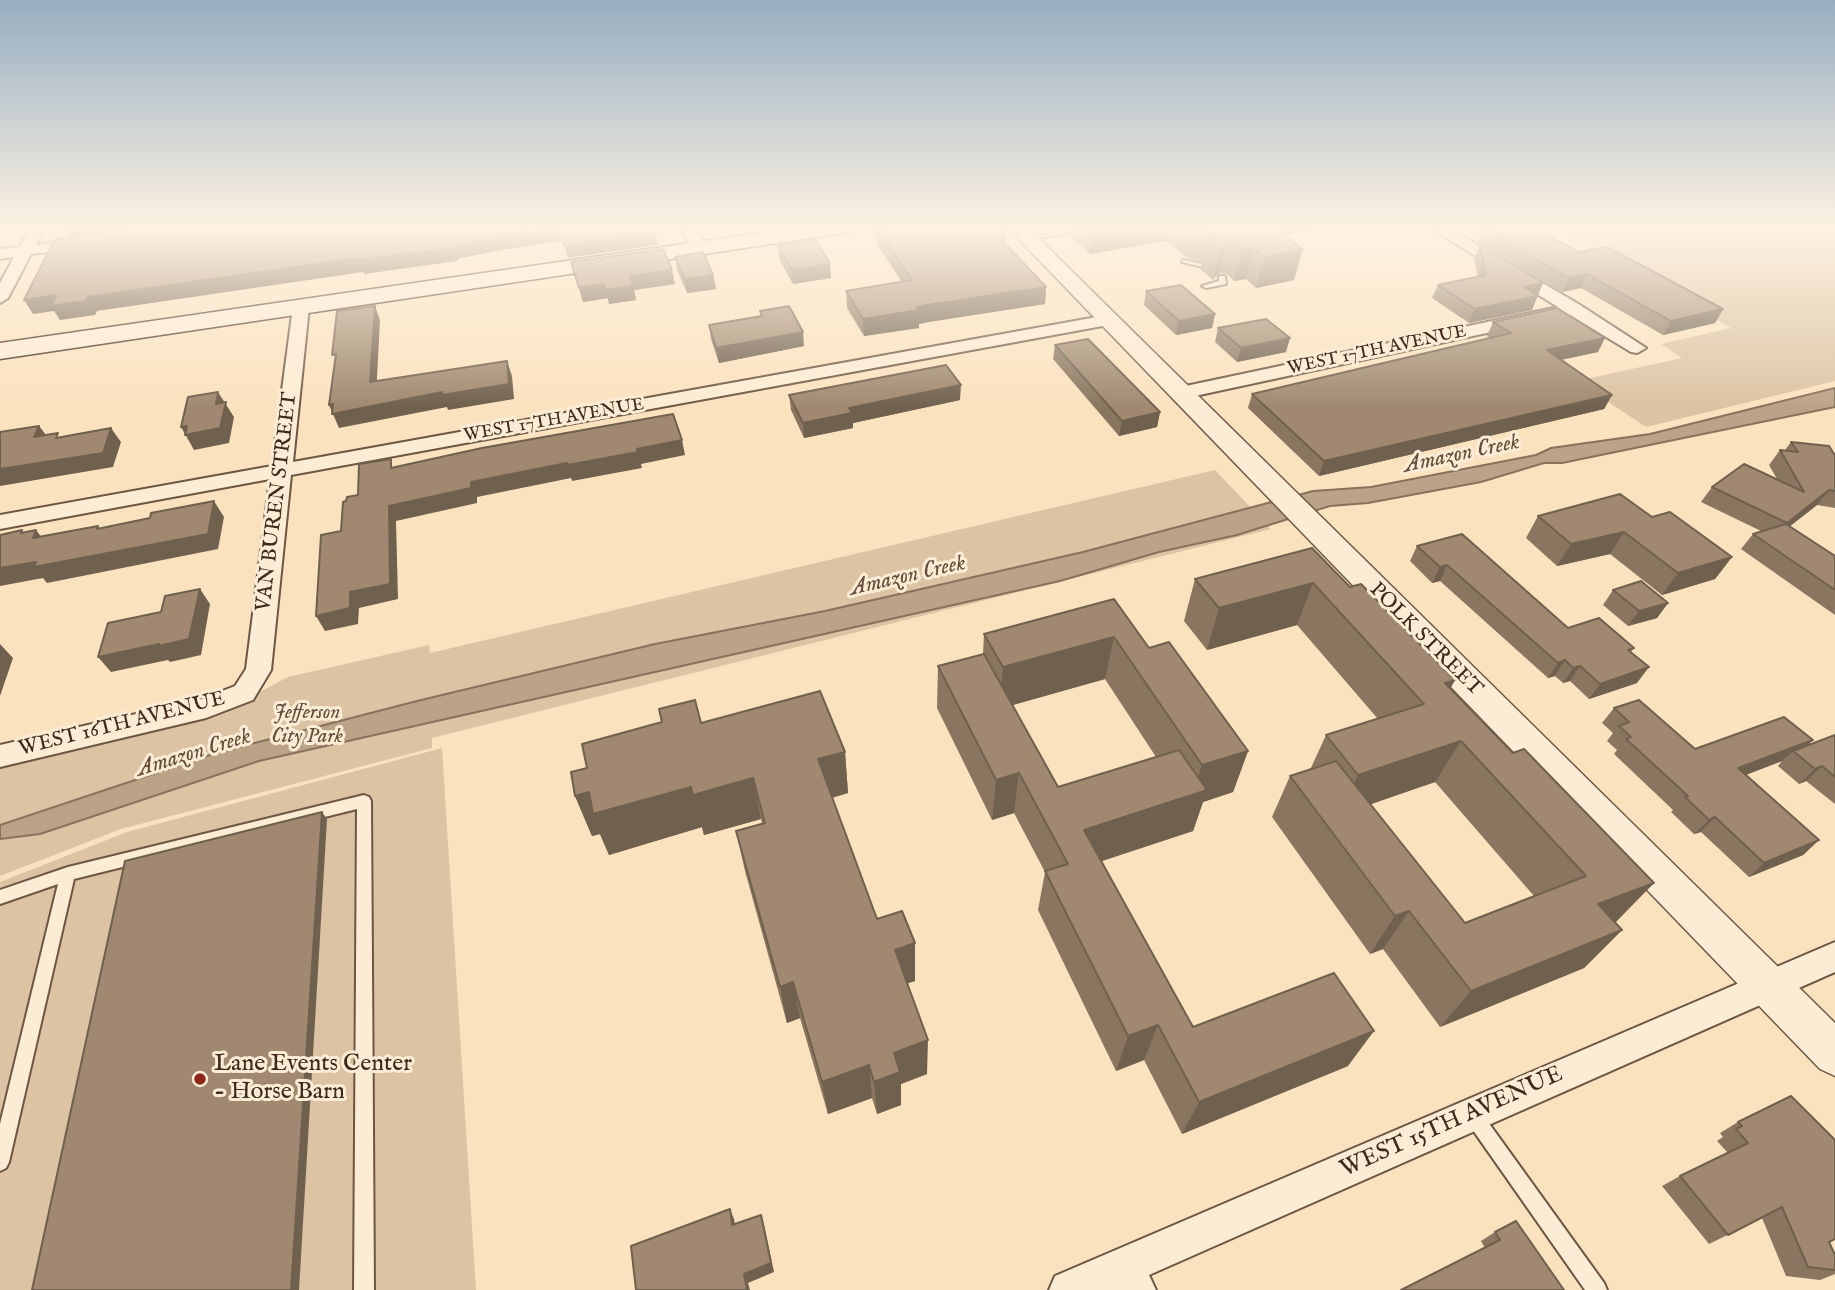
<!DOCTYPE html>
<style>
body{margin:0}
canvas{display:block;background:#fbe2bf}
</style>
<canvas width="1835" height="1290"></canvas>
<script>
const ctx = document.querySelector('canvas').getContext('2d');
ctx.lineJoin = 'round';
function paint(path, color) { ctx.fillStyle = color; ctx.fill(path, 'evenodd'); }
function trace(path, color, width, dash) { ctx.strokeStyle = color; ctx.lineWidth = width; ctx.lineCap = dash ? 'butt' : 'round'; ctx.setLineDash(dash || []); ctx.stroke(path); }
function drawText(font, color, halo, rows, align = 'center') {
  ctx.font = font + ' "IM FELL English",serif'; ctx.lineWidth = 6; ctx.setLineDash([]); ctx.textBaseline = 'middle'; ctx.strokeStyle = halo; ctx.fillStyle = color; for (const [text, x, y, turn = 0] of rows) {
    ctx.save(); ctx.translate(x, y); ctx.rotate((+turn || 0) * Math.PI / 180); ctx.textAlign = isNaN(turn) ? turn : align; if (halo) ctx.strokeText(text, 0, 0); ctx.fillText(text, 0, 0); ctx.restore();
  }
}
paint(new Path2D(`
 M1550,227H1826L1835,231V381L1646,427L1577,381L1682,358L1661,344L1731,328Z
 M1215,470L1271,529L432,738V748L121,829L0,876V764L220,713L288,677L429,645L430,653Z
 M442,748L476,1290H0V882L127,832Z`), '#dbc3a3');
const water = new Path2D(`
 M1835,388V407L1562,463H1544L1481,482L1368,503L1330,506L1237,535L1159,552L1060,581L259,761L40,834L0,839V825L216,753L417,701L655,644L825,611L1083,552L1313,491L1371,487L1536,455L1551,448L1650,434Z`);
paint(water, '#bba387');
trace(water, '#89725c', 2);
const service = new Path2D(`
 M1082,227H1100L1027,240L1023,238Z
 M1183,260L1211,266L1207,268L1182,262Z
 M1219,276H1225L1226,284L1206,288L1202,286L1219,281Z
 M364,795L369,797L371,801L374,1290H354L357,809L74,879L9,1162L6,1168L0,1171V1124L58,884L0,904V890L68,867Z
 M1474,1108L1480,1111L1604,1283L1607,1290H1585L1468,1123L1465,1117L1468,1111Z`);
const minor = new Path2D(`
 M31,227H45L36,245L83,238L91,243L83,248L31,254L8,298L0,303V283L14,257L0,259V249L20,247Z
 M681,227H695L707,249L704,252H694Z
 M1429,227H1447L1580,305L1646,348L1637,353L1631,352L1570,315L1181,399L1172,393L1181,387L1558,307Z
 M301,302L309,307L293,462L1108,315L1116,320L1108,325L291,475L271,670L253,700L206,718L0,767V745L202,699L235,686L246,669L270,479L0,529V515L272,466L293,307Z
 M1835,942V972L1149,1275L1156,1290H1049L1055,1276Z`);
const tertiary = new Path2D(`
 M1007,227H1027L1835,1023V1076L1820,1069Z`);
const secondary = new Path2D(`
 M801,227H856L852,231L845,233L0,359V343Z`);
trace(service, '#6d5744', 4);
trace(minor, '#6d5744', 4);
trace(tertiary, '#6d5744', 3);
trace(secondary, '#3e291b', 3);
paint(service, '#fcecd5');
paint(minor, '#fcecd5');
paint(tertiary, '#fcecd5');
paint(secondary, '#fcecd5');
paint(new Path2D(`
 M876,227L1005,244L1046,287L1045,304L928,322L919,324V328L864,336L847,308L846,291L902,282L876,243Z
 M1070,227H1333L1284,236L1294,280L1256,288L1246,279L1234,281L1227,274L1219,273L1213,280L1200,269L1202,262L1187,258L1166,241L1090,254L1069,235Z
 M1483,229L1579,252L1723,309L1715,323L1663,335L1581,288L1562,292L1477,242Z
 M1480,245L1537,295L1532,310L1469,323L1432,298L1438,285L1478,277L1474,258Z
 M778,246L831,278L793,284L779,259Z
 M675,257L713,275L716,289L687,293L677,270Z
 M571,262L675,284L634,290L636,300L609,304L608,298L583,302Z
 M1146,291L1215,314L1212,328L1176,335L1144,305Z
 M760,311L804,346L719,363L711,339L709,325L761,316Z
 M1493,322L1598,352L1561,360L1612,395L1604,409L1319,476L1248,408L1252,394L1491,338L1487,336Z
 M1218,328L1286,352L1237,362L1215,342Z
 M1055,345L1160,412L1157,427L1119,436L1053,359Z
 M789,395L960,400L853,423V428L804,438L791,410Z
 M1791,442L1835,454V508L1817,505L1790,526L1835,556V615L1741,549L1753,534L1761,531L1701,502L1712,487L1777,479L1769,465L1780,450H1785Z
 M1538,516L1652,517L1732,557L1715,579L1662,595L1610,554L1557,566L1526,538Z
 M1417,546L1568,628L1634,648L1631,652L1637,683L1589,699L1570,681L1563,683L1555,676L1548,678L1440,581L1432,583L1410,561Z
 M1312,548L1350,587L1455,680L1450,689L1513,753L1654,883L1614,922L1622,930L1584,968L1440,1027L1383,949L1370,954L1272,817L1290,776L1310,770L1326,735L1378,719L1297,625L1207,650L1184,621L1195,579ZM1435,782L1534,896L1465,923L1370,804Z
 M1613,590L1668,603L1657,618L1628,626L1603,605Z
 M1114,599L1149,648L1248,751L1233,792L1203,802L1193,831L1101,861L1193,1027L1348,1066L1182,1134L1144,1060L1116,1071L1038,910L1045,872L1014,813L992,820L937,708L938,666L983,654L984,634ZM1105,679L1156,757L1058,787L1012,705Z
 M1614,708L1695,749L1808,745L1835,735V804L1806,781L1799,784L1778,766L1782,761L1746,775L1819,840L1803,855L1749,877L1701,832L1694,834L1671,812L1673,810L1614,754L1617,750L1607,741L1613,733L1602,723Z
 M701,723L845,752L848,793L832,798L877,919L915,981L907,983L927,1074L901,1084V1105L877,1114L872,1098L828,1114L800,1018L787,1023L745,871L736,831L762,824L761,819L704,835L702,827L609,855L600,834L592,836L575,796L587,768Z
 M1738,1122L1829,1242L1835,1255V1274L1820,1280L1786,1276L1762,1218L1709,1244L1662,1186L1680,1176L1728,1153L1717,1141L1723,1137L1720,1133Z
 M1495,1232L1564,1290L1485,1248L1481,1241Z`), '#8a7660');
paint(new Path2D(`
 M64,227H145L70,237Z
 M1093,227H1169L1166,241L1090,254Z
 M1248,227H1333L1245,243Z
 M559,228L562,241L501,250L457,259V261L364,274L363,272L97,311L95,315L60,320L54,311L33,314L24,300L56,295L88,297L358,258L452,246L497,237Z
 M655,232L658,245L568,258L564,245Z
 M1226,243L1219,273L1213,280L1220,249Z
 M1254,248L1246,279L1234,281L1241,251Z
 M1303,249L1294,280L1256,288L1264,257Z
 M830,264L831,278L793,284L792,270Z
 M672,270L675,284L634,290L636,300L609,304L606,290L630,276Z
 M1587,274L1581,288L1562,292L1569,278Z
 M713,275L716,289L687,293L685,279Z
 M1543,283L1532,310L1469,323L1475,309L1524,287Z
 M604,284L608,298L583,302L579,288Z
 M1046,287L1045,304L928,322L919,324V328L864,336L863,319L928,305Z
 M375,306L380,320L376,396L370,382Z
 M1723,309L1715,323L1663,335L1671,321Z
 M1215,314L1212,328L1176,335L1179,321Z
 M803,332L804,346L719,363L716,348Z
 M1290,338L1286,352L1237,362L1241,348Z
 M1605,338L1598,352L1540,364L1547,350Z
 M507,361L512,376L514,399L448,410L447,407L339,428L329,405Z
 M961,385L960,400L853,423V428L804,438L803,423L849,408Z
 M218,392L234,417L229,443L194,450L181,427L216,404Z
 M1612,395L1604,409L1319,476L1324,461Z
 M1160,412L1157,427L1119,436L1122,421Z
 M39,426L50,440L34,437Z
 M111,428L121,442L113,467L0,486V469Z
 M682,440L685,455L641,464L642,468L572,481L571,478L477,497V503L396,521L398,599L359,608L358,624L325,631L316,616L350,592L389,506L471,482Z
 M1829,490L1817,505L1775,538L1787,523Z
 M214,501L224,517L218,549L47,583L43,578L0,586V568Z
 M36,530L48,546L33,538Z
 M1624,532L1610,554L1557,566L1571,544Z
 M1732,557L1715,579L1662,595L1678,573Z
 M1447,565L1440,581L1432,583L1440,567Z
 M1313,583L1297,625L1207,650L1219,608Z
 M200,589L210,604L201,655L170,662L168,660L111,672L98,657Z
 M1668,603L1657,618L1628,626L1639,611Z
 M1114,637L1105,679L999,709L1003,667Z
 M0,644L13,658L0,696Z
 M1565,660L1555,676L1548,678L1558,663Z
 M1580,666L1570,681L1563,683L1573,668Z
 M1649,667L1637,683L1589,699L1600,684Z
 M1455,680L1431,722L1445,683Z
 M1813,740L1798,755L1793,751L1782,761L1724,783L1738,768Z
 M1461,741L1435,782L1337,816L1358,775Z
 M1248,751L1233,792L1203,802L1193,831L1075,870L1084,830L1192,795L1202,765Z
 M845,752L848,793L823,800L818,759Z
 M1822,766L1806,781L1799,784L1815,769Z
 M1019,773L1014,813L992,820L996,780Z
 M753,778L761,819L704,835L702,827L609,855L600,834L592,836L575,796L589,792L691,787Z
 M322,812L327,819L299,1290H291Z
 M1715,817L1701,832L1694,834L1709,820Z
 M1819,840L1803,855L1749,877L1764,863Z
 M1654,883L1616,922L1562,942L1598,904Z
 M1409,911L1383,949L1370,954L1395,916Z
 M1622,930L1584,968L1440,1027L1471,991Z
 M915,943V981L896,987L895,950Z
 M793,982L800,1018L787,1023L780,987Z
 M1158,1025L1144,1060L1116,1071L1128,1036Z
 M1374,1031L1348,1066L1182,1134L1199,1102Z
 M928,1040L927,1074L901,1084V1105L877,1114L874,1082L894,1053Z
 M869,1065L872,1098L828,1114L822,1082Z
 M730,1209L734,1219L737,1235L732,1225Z
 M761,1215L764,1225L774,1272L748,1283L750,1290H747L744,1274Z`), '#70604e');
const building = new Path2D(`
 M143,227H653L655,232L564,245L559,228L497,237L452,246V248L358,260V258L88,297L86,301L51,306L56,295L24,300L55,239Z
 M876,227H998L1004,233L1006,239L1002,240L1046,287L928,305L917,307L919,310L863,319L846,291L912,280Z
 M1192,227H1272L1303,249L1264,257L1254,248L1241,251L1234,243H1226L1220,249L1207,239L1215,240L1220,234Z
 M1492,227H1534L1579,252L1607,247L1723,309L1671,321L1587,274L1569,278L1483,229Z
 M816,240L830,264L792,270L778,246Z
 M1480,245L1543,283L1524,287L1538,296L1475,309L1438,285L1486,275Z
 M663,249L672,270L630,276L633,286L606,290L604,284L579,288L571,262Z
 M703,252L713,275L685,279L675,257Z
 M1181,285L1215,314L1179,321L1146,291Z
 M375,306L370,382L507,361L509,384L442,395V392L332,414L333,404L329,405L336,354L332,355L337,311Z
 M789,306L803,332L716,348L709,325L762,316L760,311Z
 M1557,308L1605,338L1547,350L1612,395L1324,461L1252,394L1511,333L1493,322Z
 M1266,319L1290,338L1241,348L1218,328Z
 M1088,339L1160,412L1122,421L1055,345Z
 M946,365L961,385L849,408L852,413L803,423L789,395Z
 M218,392L216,404L226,402L220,428L185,435L187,426L181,427L188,397Z
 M673,414L682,440L637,449L638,452L568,465L567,463L471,482V488L389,506L390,584L350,592V608L316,616L321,535L341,531L343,502L346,501L347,497L358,495L359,464L391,459V468L482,448Z
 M39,426L34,437L58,433L56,438L111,428L103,453L0,469V432Z
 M1791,442L1829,446L1834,454H1835V491L1829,490L1787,523L1712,487L1744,464L1804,492L1780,450L1798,452Z
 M1620,494L1652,517L1670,512L1732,557L1678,573L1624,532L1571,544L1538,516Z
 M214,501L208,534L34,567L36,562L0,568V535L22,530L21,533L36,530L33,538L98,526L97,529L150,518L151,513Z
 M1786,524L1835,556V590L1753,534Z
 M1462,534L1568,628L1599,618L1634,648L1628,650L1649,667L1600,684L1580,666L1573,668L1565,660L1558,663L1447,565L1440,567L1417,546Z
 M1312,548L1350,587L1361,584L1455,680L1445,683L1513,753L1524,749L1654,883L1598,904L1622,930L1471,991L1409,911L1395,916L1290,776L1336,761L1465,923L1586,876L1461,741L1358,775L1326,735L1424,704L1313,583L1219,608L1195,579Z
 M1641,581L1668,603L1639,611L1613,590Z
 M200,589L189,639L158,646L159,644L98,657L108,623L161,612L165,596Z
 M1114,599L1149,648L1169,642L1248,751L1202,765L1114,637L1003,667L984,634Z
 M984,654L1058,787L1179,750L1207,790L1084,830L1193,1027L1334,973L1374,1031L1199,1102L1158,1025L1128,1036L1045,871L1068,864L1019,773L996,780L938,666Z
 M820,691L845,752L818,759L877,919L902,911L915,943L895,950L928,1040L894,1053L900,1072L874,1082L869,1065L822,1082L793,982L780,987L736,831L765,823L753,778L693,795L691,787L593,814L589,792L575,796L571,772L587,768L582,744L662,722L659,709L695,700L701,723Z
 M1639,700L1695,749L1784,717L1813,740L1738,768L1819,840L1764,863L1715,817L1709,820L1685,797L1688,796L1626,739L1631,737L1619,726L1629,722L1614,708Z
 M1835,735V777L1822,766L1815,769L1793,751Z
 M322,812L291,1290H32L125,861Z
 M1791,1096L1835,1140V1239L1829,1242L1835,1255V1270L1808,1267L1782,1207L1728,1235L1680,1176L1748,1143L1736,1129L1742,1126L1738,1122Z
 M730,1209L732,1225L761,1215L771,1263L744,1274L747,1290H636L631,1246Z
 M1516,1221L1564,1290H1401L1500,1240L1495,1232Z`);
paint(building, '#a08970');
trace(building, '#70604e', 2);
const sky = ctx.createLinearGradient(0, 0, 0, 408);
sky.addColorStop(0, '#96adc1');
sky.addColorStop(0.56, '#fdf2e2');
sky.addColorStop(1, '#fdf2e200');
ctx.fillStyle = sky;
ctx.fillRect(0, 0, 1835, 408);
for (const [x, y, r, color] of [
 [200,1079,7,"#8f2418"]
]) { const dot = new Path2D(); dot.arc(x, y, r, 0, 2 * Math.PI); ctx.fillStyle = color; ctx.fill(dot); trace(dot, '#fcecd5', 2.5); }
drawText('18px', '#3e291b', '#fcecd5', [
 ["WEST 17TH AVENUE",1377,351,-12],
 ["WEST 17TH AVENUE",554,421,-10]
]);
drawText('21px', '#3e291b', '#fcecd5', [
 ["VAN BUREN STREET",278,502,-83],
 ["POLK STREET",1425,640,45],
 ["WEST 16TH AVENUE",122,725,-14]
]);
drawText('italic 21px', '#65503d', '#fcecd5', [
 ["Jefferson",307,714],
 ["City Park",307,738]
]);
drawText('italic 23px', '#644e3b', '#fcecd5', [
 ["Amazon Creek",1462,455,-12],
 ["Amazon Creek",908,577,-13],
 ["Amazon Creek",194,754,-17]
]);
drawText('24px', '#3e291b', '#fcecd5', [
 ["Lane Events Center",214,1065],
 ["- Horse Barn",214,1093]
], 'left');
drawText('24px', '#3e291b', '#fcecd5', [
 ["WEST 15TH AVENUE",1452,1123,-24]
]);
</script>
